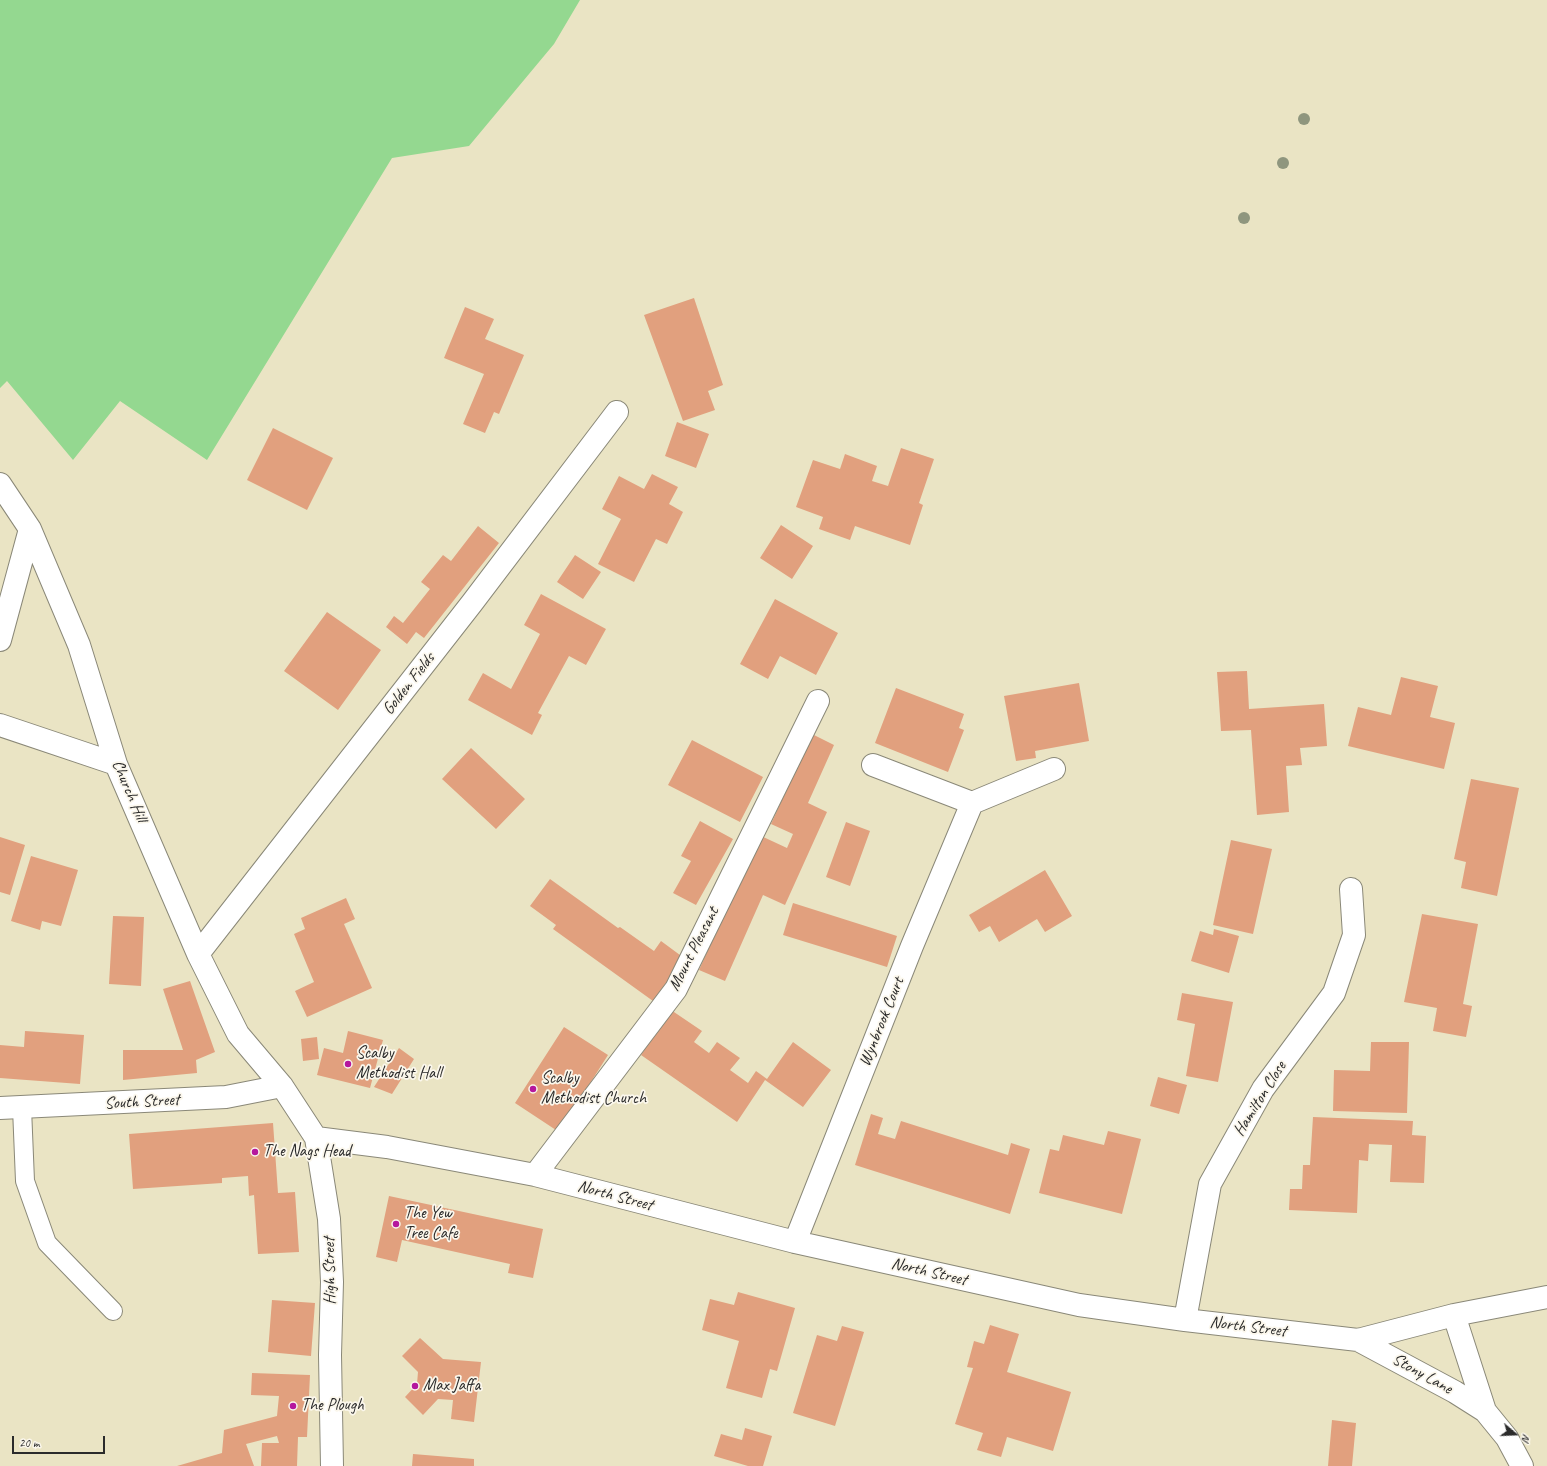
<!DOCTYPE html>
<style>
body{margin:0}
#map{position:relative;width:1547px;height:1466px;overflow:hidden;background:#eae4c4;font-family:Caveat,sans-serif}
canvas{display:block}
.north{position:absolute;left:1495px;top:1414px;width:40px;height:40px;-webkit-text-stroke:3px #fbf7ec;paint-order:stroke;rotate:109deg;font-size:11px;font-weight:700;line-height:16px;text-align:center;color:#2b2b2b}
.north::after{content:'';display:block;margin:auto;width:14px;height:18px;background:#2b2b2b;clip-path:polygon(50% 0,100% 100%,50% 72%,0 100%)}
.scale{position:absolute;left:12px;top:1436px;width:93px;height:18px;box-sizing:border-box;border:2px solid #2b2b2b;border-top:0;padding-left:5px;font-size:12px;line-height:14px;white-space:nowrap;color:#2b2b2b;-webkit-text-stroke:3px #fbf7ec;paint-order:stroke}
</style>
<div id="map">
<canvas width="1547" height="1466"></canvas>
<div class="north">N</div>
<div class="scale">20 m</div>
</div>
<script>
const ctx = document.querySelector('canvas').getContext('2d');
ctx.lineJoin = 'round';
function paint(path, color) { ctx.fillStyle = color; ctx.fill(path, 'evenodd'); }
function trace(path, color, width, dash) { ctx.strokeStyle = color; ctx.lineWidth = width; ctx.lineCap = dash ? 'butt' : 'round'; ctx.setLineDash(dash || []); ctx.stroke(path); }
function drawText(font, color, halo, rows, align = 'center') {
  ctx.font = font + ' Caveat,sans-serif'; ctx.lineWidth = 3.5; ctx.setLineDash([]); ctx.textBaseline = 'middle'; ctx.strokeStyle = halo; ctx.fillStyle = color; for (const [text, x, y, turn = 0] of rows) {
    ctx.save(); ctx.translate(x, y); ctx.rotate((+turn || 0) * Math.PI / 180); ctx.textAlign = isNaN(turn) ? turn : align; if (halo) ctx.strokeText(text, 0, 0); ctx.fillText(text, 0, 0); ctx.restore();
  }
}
paint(new Path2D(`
 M0,0H580L554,44L469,146L392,158L207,460L120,401L73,460L7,381L0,388Z`), '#94d890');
paint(new Path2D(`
 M694,298L723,385L708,391L715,410L683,421L644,315Z
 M465,307L494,319L485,339L524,355L499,414L494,412L485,433L463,424L484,374L444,358Z
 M677,422L709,434L696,468L665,456Z
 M273,428L333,458L307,510L247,480Z
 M901,448L934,459L919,503L923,505L910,545L855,526L850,540L819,529L823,517L796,507L813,460L840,469L845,454L877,466L872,481L888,486Z
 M652,474L678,487L669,504L683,512L667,544L656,539L634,582L598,564L621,519L602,509L619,476L644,489Z
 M781,525L813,546L792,579L760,558Z
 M478,526L499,543L424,638L416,632L407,644L386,627L394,616L403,623L430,589L421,582L443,555L451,561Z
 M575,555L601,572L583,599L557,582Z
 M541,594L606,629L586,665L569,656L538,713L542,715L532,735L468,700L483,673L511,689L540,634L524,625Z
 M775,599L838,633L816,675L780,656L768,679L740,664Z
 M327,612L381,650L338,710L284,671Z
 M1247,671L1249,709L1324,704L1327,746L1300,748L1302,765L1286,766L1289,812L1257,815L1251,730L1221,731L1217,672Z
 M1401,677L1438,686L1430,717L1455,723L1444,769L1348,746L1358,707L1391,715Z
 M1079,683L1089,741L1035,751L1036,758L1016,761L1004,696Z
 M896,688L964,714L959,728L964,730L948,772L875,743Z
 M812,734L834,745L808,803L827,812L785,905L763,895L725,981L699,970L759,835L787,848L793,834L771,824Z
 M692,740L763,777L740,822L668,785Z
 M471,748L525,799L496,829L442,779Z
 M1471,779L1519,788L1497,896L1461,888L1466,862L1454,859Z
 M700,821L733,839L696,905L673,893L691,861L681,856Z
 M846,822L870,831L850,886L826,877Z
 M0,837L25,845L10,895L0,892Z
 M1231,840L1272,849L1253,934L1213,925Z
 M31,856L78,870L61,926L42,921L40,930L11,921Z
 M1045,870L1072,916L1045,932L1037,919L999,942L990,926L979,932L969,915Z
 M550,879L618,928L620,927L654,951L661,941L684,958L653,1001L553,929L556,925L530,906Z
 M346,898L355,919L344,924L372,988L307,1017L295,991L314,982L294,934L305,929L301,918Z
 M793,903L897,936L887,967L783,935Z
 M1422,914L1478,924L1463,1004L1472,1006L1466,1037L1433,1031L1437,1008L1404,1002Z
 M113,916L144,917L141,986L109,984Z
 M1214,929L1239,936L1229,973L1191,961L1200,931L1213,935Z
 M190,981L215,1052L196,1060L197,1073L123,1080V1050H183L163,989Z
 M1182,993L1233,1002L1218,1082L1186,1076L1195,1024L1177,1020Z
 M671,1010L702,1031L694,1042L709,1053L717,1042L740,1058L730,1070L748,1083L756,1071L767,1079L793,1042L831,1070L803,1107L765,1080L737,1122L641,1055Z
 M564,1027L608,1055L559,1132L515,1103Z
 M25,1031L84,1035L80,1084L0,1078V1045L24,1047Z
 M348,1031L383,1040L370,1088L317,1075L324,1048L343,1053Z
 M317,1037L319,1059L303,1061L301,1039Z
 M1371,1042H1409L1407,1113L1333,1111L1334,1070L1370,1071Z
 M399,1048L414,1059L392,1094L374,1087Z
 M1158,1077L1187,1085L1179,1114L1150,1106Z
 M871,1114L883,1118L878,1134L895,1139L901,1121L1008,1155L1011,1143L1030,1149L1010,1214L855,1165Z
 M1313,1117L1413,1121L1412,1135L1426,1136L1424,1183L1390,1182L1392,1145L1369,1144L1368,1161L1359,1160L1357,1213L1289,1210L1290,1189H1302L1303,1165H1310Z
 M273,1123L278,1193L295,1192L299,1252L258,1254L254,1195L249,1196L248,1176L222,1178V1183L133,1189L129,1134Z
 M1108,1131L1141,1139L1122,1214L1039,1193L1050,1149L1059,1151L1063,1135L1104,1145Z
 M389,1196L543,1229L533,1278L508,1273L510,1264L402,1240L397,1262L376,1257Z
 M738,1292L795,1308L777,1371L770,1369L762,1398L726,1388L739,1341L702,1330L710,1299L734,1305Z
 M272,1300L315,1303L311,1356L268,1352Z
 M990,1325L1019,1334L1007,1372L1071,1392L1053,1451L1007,1437L1001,1457L977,1450L983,1433L955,1424L973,1368L967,1367L974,1341L984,1344Z
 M842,1326L864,1332L835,1426L793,1413L817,1335L837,1341Z
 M420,1338L443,1359L481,1362L474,1422L451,1419L453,1400L438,1399L423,1415L405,1397L417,1384L418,1372L402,1356Z
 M252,1373L310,1375L307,1437H298L297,1466H261L262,1443H279L277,1436L246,1444L254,1466H177L222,1453L224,1430L277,1416L279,1396L251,1395Z
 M1332,1420L1356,1423L1352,1466H1328Z
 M745,1428L772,1436L763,1466H748L714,1456L721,1434L742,1440Z
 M413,1454L474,1459V1466H412Z`), '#e1a07e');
const lane = new Path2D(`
 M22,1108L25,1181L47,1243L113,1311`);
const street = new Path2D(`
 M0,484L30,529L79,645L116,764L198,954L238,1034L282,1086L316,1138L329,1219L332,1282L330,1355L332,1466
 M0,640L30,529
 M0,725L116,764
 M873,765L972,803L1054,769
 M198,954L472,603L617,412
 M0,1108L226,1097L282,1086
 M316,1138L387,1147L535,1175L795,1242L1079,1305L1185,1320L1358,1340L1454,1315L1547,1297
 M535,1175L676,989L818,701
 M795,1242L912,946L972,803
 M1454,1315L1485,1411
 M1185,1320L1210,1184L1263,1089L1334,993L1354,935L1351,889
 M1358,1340L1455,1392L1485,1411L1507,1438L1522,1466`);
trace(lane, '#8a8878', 20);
trace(street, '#8a8878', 24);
trace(lane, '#fff', 18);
trace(street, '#fff', 22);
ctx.fillStyle = '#8f967e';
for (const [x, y] of [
 [1304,119],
 [1283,163],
 [1244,218]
]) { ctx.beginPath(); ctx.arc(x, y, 6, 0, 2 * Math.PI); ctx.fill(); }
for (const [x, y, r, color] of [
 [348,1064,4,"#b5179e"],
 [533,1089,4,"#b5179e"],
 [255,1152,4,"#b5179e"],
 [396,1224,4,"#b5179e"],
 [415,1386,4,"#b5179e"],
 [293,1406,4,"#b5179e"]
]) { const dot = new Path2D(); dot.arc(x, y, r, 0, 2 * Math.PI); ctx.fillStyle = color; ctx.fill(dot); trace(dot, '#fbf7ec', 1.5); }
drawText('17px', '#2b2b2b', '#fbf7ec', [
 ["Golden Fields",409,684,-52],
 ["Church Hill",129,791,67],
 ["Mount Pleasant",694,949,-63],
 ["Wynbrook Court",882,1022,-68],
 ["Hamilton Close",1260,1099,-58],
 ["South Street",142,1102,-3],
 ["North Street",615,1196,15],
 ["High Street",330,1271,-91],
 ["North Street",929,1272,13],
 ["North Street",1248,1327,7],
 ["Stony Lane",1422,1374,29]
]);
drawText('17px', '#2b2b2b', '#fbf7ec', [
 ["Scalby",356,1054],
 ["Methodist Hall",356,1074],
 ["Scalby",541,1079],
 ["Methodist Church",541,1099],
 ["The Nags Head",263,1152],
 ["The Yew",404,1214],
 ["Tree Cafe",404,1234],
 ["Max Jaffa",423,1386],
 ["The Plough",301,1406]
], 'left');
</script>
